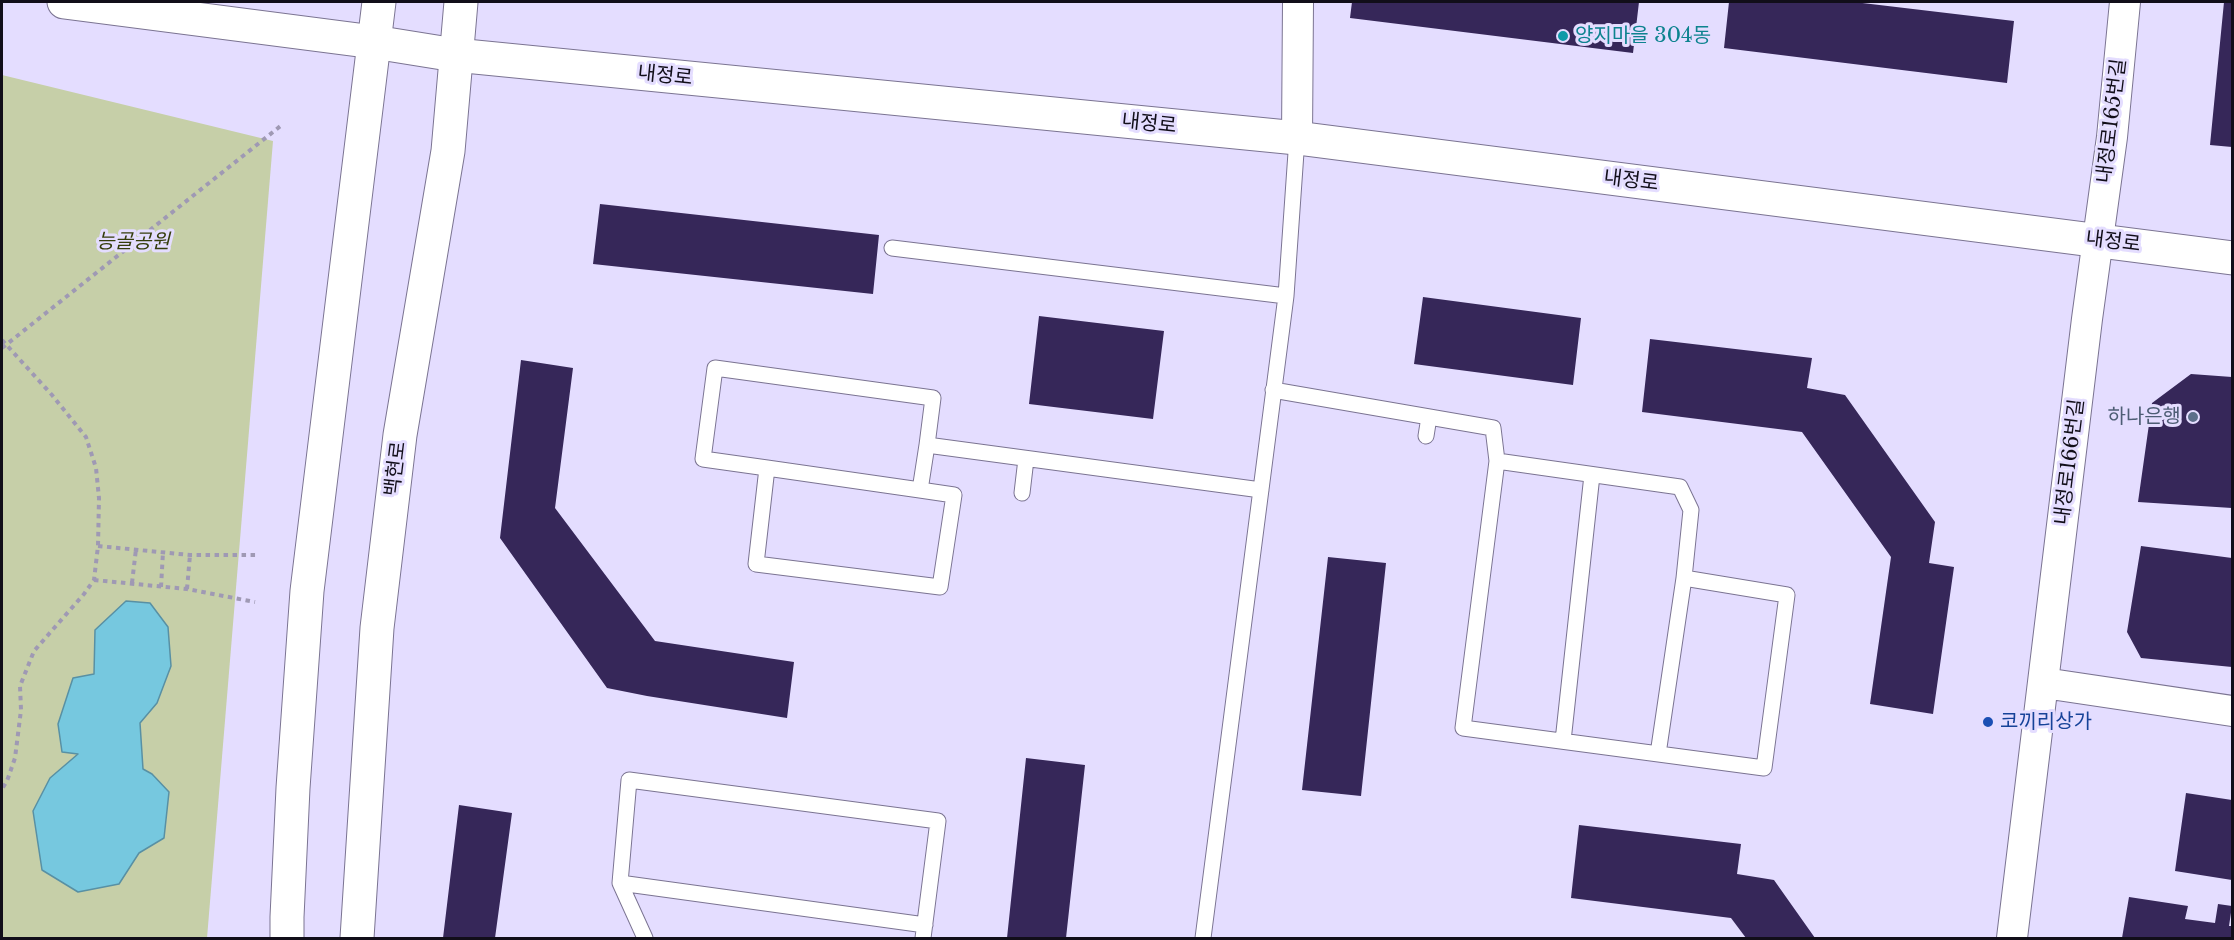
<!DOCTYPE html>
<meta charset="utf-8">
<style>
body{margin:0}
#map{position:relative;width:2234px;height:940px;overflow:hidden;background:#e4ddff;font-family:"Libre Baskerville",serif}
canvas{display:block}
.frame{position:absolute;inset:0;border:3px solid #110e19;pointer-events:none}
</style>
<div id="map">
<canvas width="2234" height="940"></canvas>
<div class="frame"></div>
</div>
<script>
const ctx = document.querySelector('canvas').getContext('2d');
ctx.lineJoin = 'round';
function paint(path, color) { ctx.fillStyle = color; ctx.fill(path, 'evenodd'); }
function trace(path, color, width, dash) { ctx.strokeStyle = color; ctx.lineWidth = width; ctx.lineCap = dash ? 'butt' : 'round'; ctx.setLineDash(dash || []); ctx.stroke(path); }
function drawText(font, color, halo, rows, align = 'center') {
  ctx.font = font + ' "Libre Baskerville","Noto Sans KR",serif'; ctx.lineWidth = 6; ctx.setLineDash([]); ctx.textBaseline = 'middle'; ctx.strokeStyle = halo; ctx.fillStyle = color; for (const [text, x, y, turn = 0] of rows) {
    ctx.save(); ctx.translate(x, y); ctx.rotate((+turn || 0) * Math.PI / 180); ctx.textAlign = isNaN(turn) ? turn : align; if (halo) ctx.strokeText(text, 0, 0); ctx.fillText(text, 0, 0); ctx.restore();
  }
}
paint(new Path2D(`
 M2,75L273,141L207,938H2Z`), '#c6cfa8');
const water = new Path2D(`
 M126,601L150,603L168,627L171,666L157,703L140,723L143,769L152,774L169,792L164,838L139,853L119,884L78,892L42,870L33,811L50,778L78,754L62,752L58,724L73,678L94,674L95,630Z`);
paint(water, '#76c8df');
trace(water, '#5890a4', 1.5);
paint(new Path2D(`
 M1352,2H1639L1633,53L1350,18Z
 M1729,2H1854L2014,21L2007,83L1724,48Z
 M2224,2H2232V147L2210,145Z
 M600,204L879,235L873,294L593,264Z
 M1423,297L1581,318L1573,385L1414,364Z
 M1039,316L1164,331L1153,419L1029,404Z
 M1650,339L1812,358L1807,388L1845,395L1935,522L1929,563L1954,567L1933,714L1870,704L1891,557L1802,432L1642,412Z
 M521,360L573,368L555,508L655,641L794,662L787,718L647,696L607,688L500,538Z
 M2191,374L2232,377V508L2138,502L2152,403Z
 M2141,546L2232,558V667L2141,658L2127,632Z
 M1328,557L1386,563L1361,796L1302,790Z
 M1026,758L1085,765L1066,938H1007Z
 M2186,793L2232,800V880L2175,871Z
 M459,805L512,813L495,938H443Z
 M1579,825L1741,844L1737,874L1774,880L1815,938H1746L1731,918L1571,898Z
 M2129,897L2188,906L2185,919L2215,923L2218,904L2232,906L2229,926H2232V938H2122Z`), '#362759');
const service = new Path2D(`
 M892,248L1286,296
 M1273,390L1493,428L1497,461L1680,487L1691,510L1684,578L1658,754
 M1426,436L1429,417
 M927,445L933,398L715,368L703,459L767,468L756,564L940,587L954,495L920,490L927,445L1261,490
 M1497,461L1463,728L1764,768L1787,595L1684,578
 M767,468L920,490
 M1022,493L1026,459
 M1563,741L1592,475
 M620,883L925,925
 M645,938L620,883L629,780L938,821L923,938
 M1203,938L1286,296L1297,138`);
const minor = new Path2D(`
 M1297,138L1298,2
 M2044,683L2232,711
 M2012,938L2087,319L2112,137L2125,2`);
const tertiary = new Path2D(`
 M64,2L374,42L455,55L1297,138L2232,258`);
const secondary = new Path2D(`
 M287,938V917L293,788L307,591L379,2
 M357,938L377,628L400,435L448,151L461,2`);
trace(service, '#7b7492', 17);
trace(minor, '#7b7492', 32);
trace(tertiary, '#7b7492', 35);
trace(secondary, '#7b7492', 35);
trace(new Path2D(`
 M2,340L52,395L86,437L96,468L99,498L98,546L94,580L84,594L34,651L20,686L21,710L15,758L7,781L2,789
 M2,348L283,124
 M98,546L190,555H257
 M94,580L187,589L255,602
 M132,583L136,549
 M161,587L163,552
 M187,589L190,555`), '#9f99b4', 4, [4.5, 4.5]);
trace(service, '#fff', 15);
trace(minor, '#fff', 30);
trace(tertiary, '#fff', 33);
trace(secondary, '#fff', 33);
for (const [x, y, r, color] of [
 [1563,36,6,"#0f9aa8"],
 [2193,417,6,"#5c6f8a"],
 [1988,722,6,"#1a4fb4"]
]) { const dot = new Path2D(); dot.arc(x, y, r, 0, 2 * Math.PI); ctx.fillStyle = color; ctx.fill(dot); trace(dot, '#e4ddff', 2); }
drawText('20px', '#0d838f', '#e4ddff', [
 ["양지마을 304동",1575,36]
], 'left');
drawText('20px', '#110e19', '#e4ddff', [
 ["내정로",665,76,6],
 ["내정로165번길",2112,121,-83],
 ["내정로",1149,124,6],
 ["내정로",1631,181,7],
 ["내정로",2113,242,7],
 ["내정로166번길",2070,462,-83],
 ["백현로",396,469,-83]
]);
drawText('italic 20px', '#343c0b', '#e4ddff', [
 ["능골공원",133,242]
]);
drawText('20px', '#4e5e75', '#e4ddff', [
 ["하나은행",2181,417]
], 'right');
drawText('20px', '#164399', '#e4ddff', [
 ["코끼리상가",2000,722]
], 'left');
</script>
